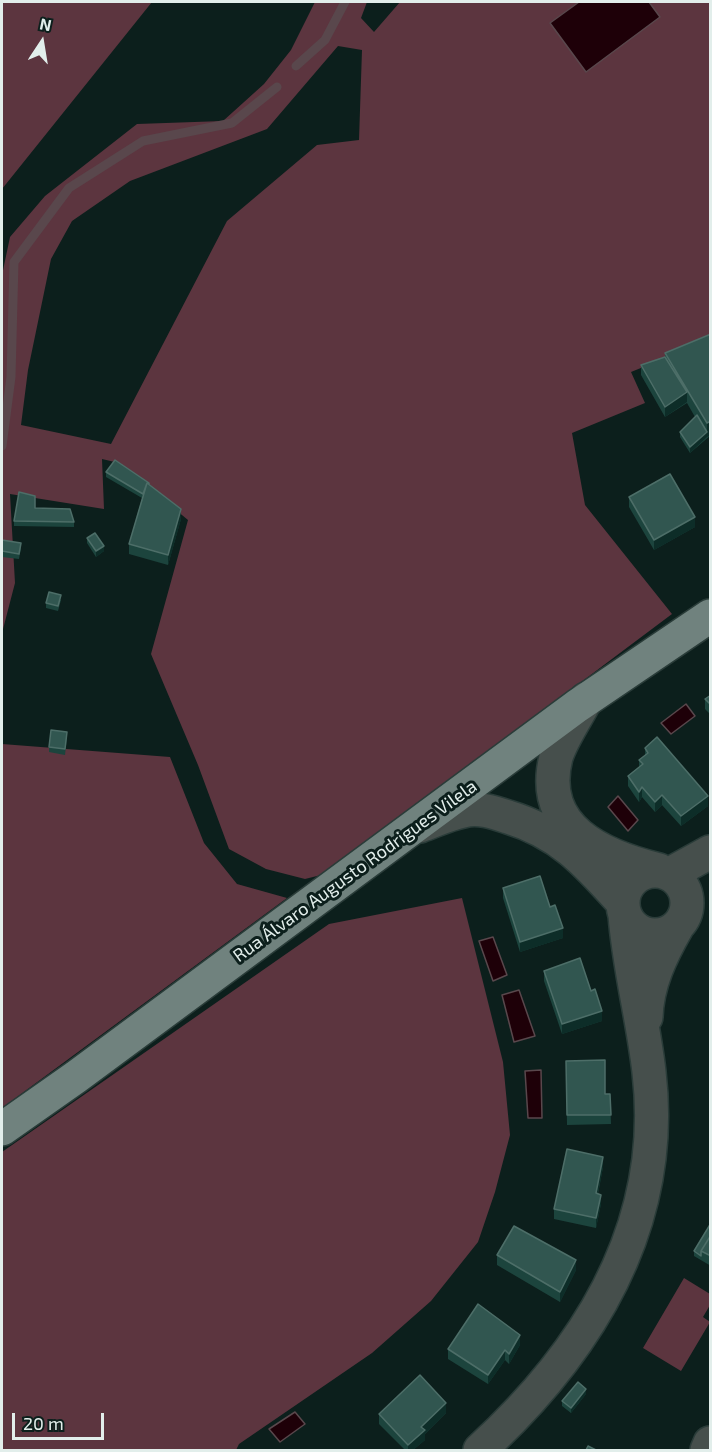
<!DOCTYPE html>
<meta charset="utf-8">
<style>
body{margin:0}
#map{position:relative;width:712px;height:1452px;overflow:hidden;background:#0c1f1c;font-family:"Exo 2",sans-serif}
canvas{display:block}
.frame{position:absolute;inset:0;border:3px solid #e2eeeb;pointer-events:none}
.north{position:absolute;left:12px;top:12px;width:60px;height:60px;-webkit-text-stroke:4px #0c1f1c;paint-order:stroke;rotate:12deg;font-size:16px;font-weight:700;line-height:24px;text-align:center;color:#e2eeeb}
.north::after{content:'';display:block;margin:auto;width:21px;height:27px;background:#e2eeeb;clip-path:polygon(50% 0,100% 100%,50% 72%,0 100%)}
.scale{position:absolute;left:12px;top:1413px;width:92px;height:27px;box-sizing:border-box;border:3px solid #e2eeeb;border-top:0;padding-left:8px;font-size:18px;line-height:21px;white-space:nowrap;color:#e2eeeb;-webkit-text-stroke:4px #0c1f1c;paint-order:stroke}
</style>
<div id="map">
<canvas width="712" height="1452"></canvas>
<div class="frame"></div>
<div class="north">N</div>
<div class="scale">20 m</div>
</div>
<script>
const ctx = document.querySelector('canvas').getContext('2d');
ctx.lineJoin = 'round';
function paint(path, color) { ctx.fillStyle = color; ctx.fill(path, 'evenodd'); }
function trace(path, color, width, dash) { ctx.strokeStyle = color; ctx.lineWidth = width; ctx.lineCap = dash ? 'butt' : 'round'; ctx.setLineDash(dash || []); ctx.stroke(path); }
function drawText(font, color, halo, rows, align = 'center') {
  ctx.font = font + ' "Exo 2",sans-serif'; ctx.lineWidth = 6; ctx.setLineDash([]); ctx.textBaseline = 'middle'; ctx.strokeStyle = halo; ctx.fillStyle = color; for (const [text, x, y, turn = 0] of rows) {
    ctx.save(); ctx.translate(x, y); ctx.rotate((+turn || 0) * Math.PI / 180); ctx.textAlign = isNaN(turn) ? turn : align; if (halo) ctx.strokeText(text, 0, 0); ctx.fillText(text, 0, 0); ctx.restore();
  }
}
paint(new Path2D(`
 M2,2H152L2,189Z
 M315,2H367L361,18L374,32L400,2H579L550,23L660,18L649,2H710V340L631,372L645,403L572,433L585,505L672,614L325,874L305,879L266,869L229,849L198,765L151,654L188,520L119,463L102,459L104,509L10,494L15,583L2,633V275L10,237L45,196L137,124L223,121L264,84L291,50ZM338,46L362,50L359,140L317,145L227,221L111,444L21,425L28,370L51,259L72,221L130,181L267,129Z
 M2,744L170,757L204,843L237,884L287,898L2,1108Z
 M462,898L503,1062L510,1135L495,1192L478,1242L431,1301L372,1353L239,1444L236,1450H2V1152L329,924Z
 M684,1278L710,1294V1305L703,1317L710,1322L681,1371L643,1348Z`), '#5c353f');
const water = new Path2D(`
 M579,2H649L660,17L586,72L550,23Z
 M686,704L695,716L671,734L661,723Z
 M618,796L638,820L628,831L608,807Z
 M493,937L507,975L493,981L479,941Z
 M519,990L535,1036L514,1042L502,995Z
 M541,1070L542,1118H528L525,1071Z
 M295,1412L305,1424L280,1442L269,1429Z`);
paint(water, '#1e0008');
trace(water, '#59474c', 1.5);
trace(new Path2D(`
 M296,66L325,40L345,2
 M2,446L11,377L14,262L69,188L143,141L232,123L277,87`), '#59474c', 9);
const minor = new Path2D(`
 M586,699C577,717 562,738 556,757C538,829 602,856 659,870
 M420,826C434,821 448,814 463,811C478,807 493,812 508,817C561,833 587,863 623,903
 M623 903a32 32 0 1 1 64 0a32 32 0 1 1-64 0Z
 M670,874L710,852
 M646,1017C647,984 661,955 677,927
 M480,1450C588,1351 667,1225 649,1072C643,1019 629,968 625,915
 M707,1450L710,1443`);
const major = new Path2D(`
 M2,1129L76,1077L577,706L710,616`);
trace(minor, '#2a3c39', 36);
trace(major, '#2a3c39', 36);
trace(minor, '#464f4c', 33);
trace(major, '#70827e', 33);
paint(new Path2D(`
 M711,334V435L690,453L680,437V432L695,417L687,403L665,417L641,375V365L665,357V353Z
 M106,472L149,485L181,519L168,565L129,554V544L142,498L106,477Z
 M629,497L695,527L654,550L629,507Z
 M35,508L74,522V527L14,526V521Z
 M87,538L104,551L96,557L87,543Z
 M2,540L21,548L19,559L2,557Z
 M61,600L58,611L46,608V603Z
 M711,695V715L705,709V699Z
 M67,737L65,755L49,752V747Z
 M645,748L708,806L681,826L662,805L655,812L642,797L639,802L628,786V776L639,767V760L645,756Z
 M503,888L550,907L563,938L520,952L503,898Z
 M544,971L591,991L602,1021L562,1034L544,981Z
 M566,1061L605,1094H610L611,1124L567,1125Z
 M603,1167L598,1194L601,1204L596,1228L554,1219V1209Z
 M711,1223V1266L694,1256V1251Z
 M497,1255L576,1270L560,1302L497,1265Z
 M520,1345L509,1364L505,1360L488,1384L448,1359V1349Z
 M586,1394L571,1413L562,1406V1401Z
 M446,1413L425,1434V1440L413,1450H405L379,1424V1414Z`), '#1c443d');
paint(new Path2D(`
 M687,392V402L665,417V407Z
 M711,421V435L707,437V423Z
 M707,432V437L690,453V447Z
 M181,509V519L168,565V555Z
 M695,517V527L654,550V540Z
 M104,546V551L96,557V551Z
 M642,787V797L639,802V792Z
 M662,795V805L655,812V802Z
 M708,796V806L681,826V816Z
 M563,928V938L520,952V942Z
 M602,1011V1021L562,1034V1024Z
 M603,1157V1167L596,1203V1193Z
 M601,1195V1204L596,1228V1218Z
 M576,1260V1270L560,1302V1292Z
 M520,1335V1345L509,1364V1354Z
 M505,1350V1360L488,1384V1375Z
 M586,1389V1394L571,1413V1408Z
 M446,1403V1413L425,1434V1440L413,1450H408V1445L421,1427Z`), '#0d2d28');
const building = new Path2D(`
 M711,334V421L707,423L665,353Z
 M665,357L687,392L665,407L641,365Z
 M697,415L707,432L690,447L680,432Z
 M115,460L149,483V484L147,483L143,494L106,472Z
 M670,474L695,517L654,540L629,497Z
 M147,483L181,509L168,555L129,544Z
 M19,492L35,496V508L70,509L74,522L14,521Z
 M95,533L104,546L96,551L87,538Z
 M2,540L21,543L19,554L2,551Z
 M49,592L61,595L58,606L46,603Z
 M711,695V705L705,699Z
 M51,730L67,732L65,749L49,747Z
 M657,737L708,796L681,816L662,795L655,802L642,787L639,792L628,776L643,764L639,760L648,753L645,748Z
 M540,876L550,907L555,905L563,928L520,942L503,888Z
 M580,958L591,991L595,989L602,1011L562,1024L544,971Z
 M605,1060V1094H610L611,1115H567L566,1061Z
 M567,1149L603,1157L596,1193L601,1195L596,1218L554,1209Z
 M711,1223V1235L701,1251V1256L694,1251Z
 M514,1226L576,1260L560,1292L497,1255Z
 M711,1235V1256L701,1251Z
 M478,1304L520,1335L509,1354L505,1350L488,1375L448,1349Z
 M420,1375L446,1403L421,1427L425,1430L408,1445L379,1414Z
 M578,1382L586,1389L571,1408L562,1401Z
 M588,1446L596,1450H586Z`);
paint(building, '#315650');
trace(building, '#4d6e68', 1.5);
drawText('18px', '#e2eeeb', '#0c1f1c', [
 ["Rua Álvaro Augusto Rodrigues Vilela",355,871,-36]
]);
</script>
